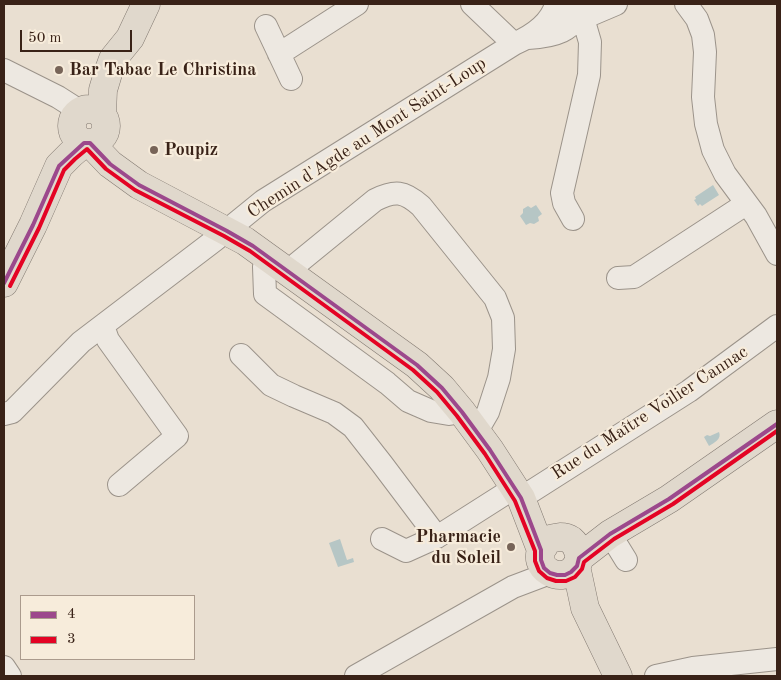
<!DOCTYPE html>
<meta charset="utf-8">
<style>
body{margin:0}
#map{position:relative;width:781px;height:680px;overflow:hidden;background:#e9dfd1;font-family:"Old Standard TT",serif}
canvas{display:block}
.frame{position:absolute;inset:0;border:5px solid #392217;pointer-events:none}
.legend{position:absolute;left:20px;top:595px;width:175px;height:65px;box-sizing:border-box;background:#f7ecdb;border:1px solid #ab9b8d;margin:0;padding:6px 9px;list-style:none;font-size:15px;color:#392217}
.legend li{display:flex;align-items:center;gap:10px;height:25px}
.legend b{width:25px;border:1px solid #ab9b8d}
.scale{position:absolute;left:20px;top:30px;width:112px;height:22px;box-sizing:border-box;border:2px solid #392217;border-top:0;padding-left:6px;font-size:15px;line-height:18px;white-space:nowrap;color:#392217;-webkit-text-stroke:4px #f7ecdb;paint-order:stroke}
</style>
<div id="map">
<canvas width="781" height="680"></canvas>
<div class="frame"></div>
<ul class="legend">
<li><b style="height:6px;background:#9c488c"></b>4</li>
<li><b style="height:6px;background:#e40324"></b>3</li>
</ul>
<div class="scale">50 m</div>
</div>
<script>
const ctx = document.querySelector('canvas').getContext('2d');
ctx.lineJoin = 'round';
function paint(path, color) { ctx.fillStyle = color; ctx.fill(path, 'evenodd'); }
function trace(path, color, width, dash) { ctx.strokeStyle = color; ctx.lineWidth = width; ctx.lineCap = dash ? 'butt' : 'round'; ctx.setLineDash(dash || []); ctx.stroke(path); }
function drawText(font, color, halo, rows, align = 'center') {
  ctx.font = font + ' "Old Standard TT",serif'; ctx.lineWidth = 4.5; ctx.setLineDash([]); ctx.textBaseline = 'middle'; ctx.strokeStyle = halo; ctx.fillStyle = color; for (const [text, x, y, turn = 0] of rows) {
    ctx.save(); ctx.translate(x, y); ctx.rotate((+turn || 0) * Math.PI / 180); ctx.textAlign = isNaN(turn) ? turn : align; if (halo) ctx.strokeText(text, 0, 0); ctx.fillText(text, 0, 0); ctx.restore();
  }
}
paint(new Path2D(`
 M713,185L719,195L702,206L700,204L698,206L694,200L696,199L695,197Z
 M536,205L542,214L538,217L539,221L534,224L530,223L526,225L520,216L523,213V209L528,206L531,208Z
 M719,432C722,439 714,443 709,446L704,437L707,435L710,436Z
 M340,539L347,560L353,558L354,562L338,567L329,543Z`), '#b6c6c5');
const minor = new Path2D(`
 M472,4L514,44
 M686,4L697,19L703,35L705,52L703,97L706,124L713,150L725,174L756,216L777,254
 M569,16L583,18L616,4
 M266,26L291,79
 M528,38C548,37 583,32 575,4
 M279,54L357,4
 M4,70L58,97L80,111
 M573,219L564,203L562,193L589,75L590,42L583,18
 M267,257L264,267L265,294L387,383L408,401L431,411L449,414L462,412
 M288,271L375,200C395,190 404,191 421,206L495,298L503,318L504,349L499,378L488,412L477,431
 M618,278L634,277L746,204
 M103,326L108,340L177,436L119,485
 M241,355L271,385L294,396L334,413L353,427L382,464L437,537
 M4,414L12,412L81,342L215,240L263,201L514,44C532,36 551,24 556,4
 M521,498L689,391L777,326
 M610,534L626,560
 M382,539L406,551L437,537L514,488
 M4,667L10,676
 M356,676L513,587L550,573
 M656,676L693,668L777,659`);
const major = new Path2D(`
 M72 126a17 17 0 1 1 34 0a17 17 0 1 1-34 0Z
 M102,114L103,90L109,70L113,59L130,38L146,4
 M90,143L110,164L139,185L245,241L417,365L442,388L462,412L490,450L521,498L541,550
 M4,283L33,225L59,166L71,154L84,143
 M560,537C563,537 568,538 571,540C577,545 582,557 577,565C563,588 528,567 544,546C545,544 546,542 548,540C551,538 556,538 560,537Z
 M579,558L610,534L669,499L777,424
 M576,566L585,608L618,676`);
trace(minor, '#9b938a', 24);
trace(major, '#827971', 29);
trace(minor, '#ede8e1', 22);
trace(major, '#e0d8cc', 28);
trace(new Path2D(`
 M4,283L33,225L59,166L84,143H90L110,164L139,185L227,231L253,246L417,365L442,388L462,412L490,450L521,498L541,550V560L544,568L550,573L557,575H565L571,572L577,566L579,558L610,534L669,499L777,424`), '#9c488c', 4);
trace(new Path2D(`
 M10,286L39,228L64,170L75,159L87,149L106,169L135,190L224,236L250,251L413,370L437,392L457,416L485,454L515,501L535,551V561L539,571L547,578L556,581H566L575,577L582,569L584,562L614,539L673,504L777,431`), '#e40324', 4);
for (const [x, y, r, color] of [
 [59,70,5,"#776458"],
 [154,150,5,"#776458"],
 [511,547,5,"#776458"]
]) { const dot = new Path2D(); dot.arc(x, y, r, 0, 2 * Math.PI); ctx.fillStyle = color; ctx.fill(dot); trace(dot, '#f7ecdb', 2); }
drawText('bold 18px', '#392217', '#f7ecdb', [
 ["Bar Tabac Le Christina",69,70],
 ["Poupiz",164,150],
 ["Pharmacie",501,537,"right"],
 ["du Soleil",501,558,"right"]
], 'left');
drawText('18px', '#392217', '#f7ecdb', [
 ["Chemin d'Agde au Mont Saint-Loup",367,138,-33],
 ["Rue du Maître Voilier Cannac",650,413,-33]
]);
</script>
